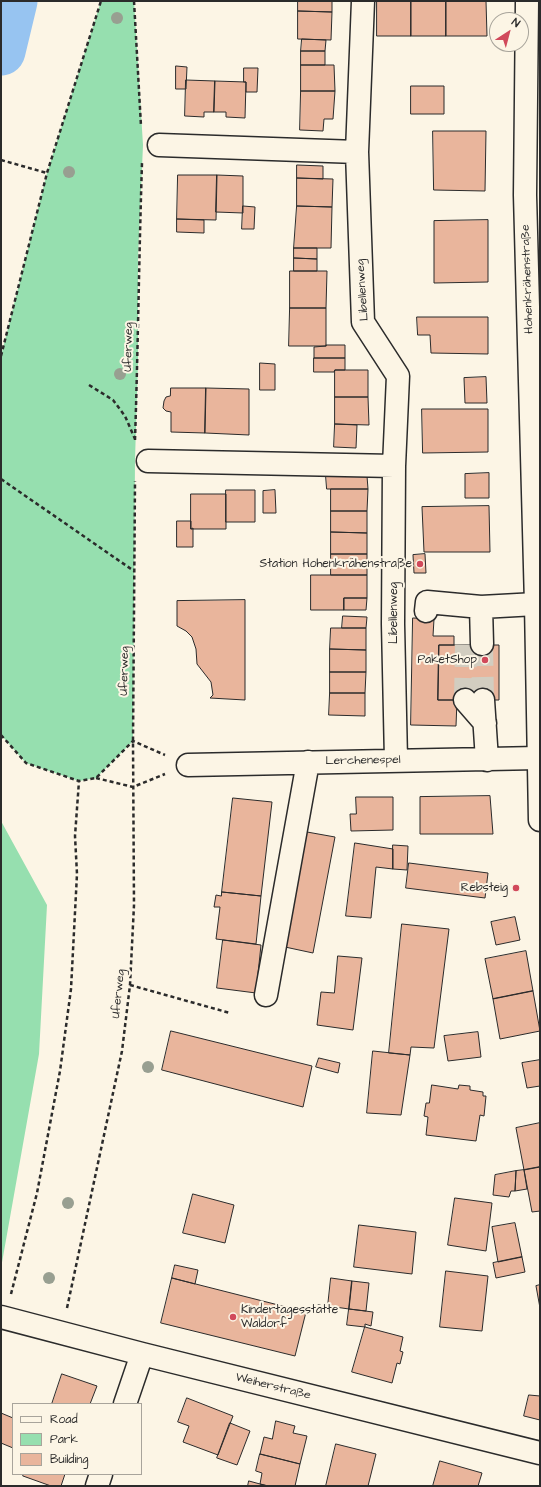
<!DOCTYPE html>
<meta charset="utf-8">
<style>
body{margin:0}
#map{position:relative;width:541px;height:1487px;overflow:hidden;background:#fcf5e5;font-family:"Architects Daughter",sans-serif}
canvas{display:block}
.frame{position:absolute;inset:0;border:2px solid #2b2b2b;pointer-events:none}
.legend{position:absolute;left:12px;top:1403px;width:130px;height:72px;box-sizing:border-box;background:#fcf5e5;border:1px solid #a8a49b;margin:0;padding:5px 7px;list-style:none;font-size:12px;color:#2b2b2b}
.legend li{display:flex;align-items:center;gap:8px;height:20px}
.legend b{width:20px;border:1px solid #a8a49b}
.north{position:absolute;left:489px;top:12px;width:40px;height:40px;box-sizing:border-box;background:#fcf5e5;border:1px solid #a8a49b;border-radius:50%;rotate:36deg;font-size:11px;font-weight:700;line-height:16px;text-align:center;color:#2b2b2b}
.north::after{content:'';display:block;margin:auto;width:14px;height:18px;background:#d1495b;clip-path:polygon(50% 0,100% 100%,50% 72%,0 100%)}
</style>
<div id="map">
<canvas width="541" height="1487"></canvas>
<div class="frame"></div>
<ul class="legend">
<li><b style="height:5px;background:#fcf5e5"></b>Road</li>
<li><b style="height:11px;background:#96dfaf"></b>Park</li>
<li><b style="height:11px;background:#e9b59c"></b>Building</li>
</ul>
<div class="north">N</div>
</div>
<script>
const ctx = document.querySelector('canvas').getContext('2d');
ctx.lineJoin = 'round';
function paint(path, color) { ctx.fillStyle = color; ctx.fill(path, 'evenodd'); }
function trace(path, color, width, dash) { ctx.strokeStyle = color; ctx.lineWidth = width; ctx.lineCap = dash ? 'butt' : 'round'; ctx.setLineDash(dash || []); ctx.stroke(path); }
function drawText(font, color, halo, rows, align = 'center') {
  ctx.font = font + ' "Architects Daughter",sans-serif'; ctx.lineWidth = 4; ctx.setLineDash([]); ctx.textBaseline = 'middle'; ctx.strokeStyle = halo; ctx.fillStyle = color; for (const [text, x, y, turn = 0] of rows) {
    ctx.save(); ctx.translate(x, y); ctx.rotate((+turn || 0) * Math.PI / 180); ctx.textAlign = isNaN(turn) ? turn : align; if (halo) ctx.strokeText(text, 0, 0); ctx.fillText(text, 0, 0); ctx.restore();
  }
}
paint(new Path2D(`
 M101,1H134L143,145L138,258V362L135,460L133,741L96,778L79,781L26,763L1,735V356L47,173Z
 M1,821L47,905L39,1054L1,1268Z`), '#96dfaf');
trace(new Path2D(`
 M1,51L13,1`), '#97c4f1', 49);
const building = new Path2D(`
 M298,1H332V12L298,11Z
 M377,1H411V36H377Z
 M411,1H446V36H411Z
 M446,1H486L487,36H446Z
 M298,11L332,12L331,40L298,39Z
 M302,39L326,40L325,51H301Z
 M301,51H325V65H301Z
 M301,65H334L335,91H301Z
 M176,66L187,67L186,89H176Z
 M244,68H258L257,92H246V82H244Z
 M186,80L215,81L214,112H204V117L185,116Z
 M215,81L246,82L245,118L226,117V112H214Z
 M411,86H444V114H411Z
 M301,91H335L333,119H324L323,131L300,130Z
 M433,131H486L485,191L434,190Z
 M297,165L323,166V179L297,178Z
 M178,175H217L216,220L177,219Z
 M217,175L243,176V213L216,212Z
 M297,178L333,179L332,207L297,206Z
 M243,206L255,207L254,229H242Z
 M297,206L332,207L331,248H294Z
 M177,219L204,220V233L177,232Z
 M488,220V282L434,283V221Z
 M294,248H317V259L294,258Z
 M294,258L317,259V271H294Z
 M290,271H327L326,308H290Z
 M290,308H326V346H289Z
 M417,317H488V354L431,353L430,335H418Z
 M326,345H345V358H314V347L326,346Z
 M314,358H345V370H335L334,372H314Z
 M260,363L275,364V390H260Z
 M335,370H368V397H335Z
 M486,377L487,403H465L464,378Z
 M171,388H206L205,433L171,432V412L166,411L163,408L164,401L166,397L170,396Z
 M206,388L249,389V435L205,433Z
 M335,397H368L369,425L335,424Z
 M422,409H488V452L423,453Z
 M335,424L357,425L356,448L334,447Z
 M489,473V498H465V474Z
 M326,476H367L368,489H327Z
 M331,489H368L367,511H331Z
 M226,490H255V522H226Z
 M275,490L276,513H263V491Z
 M191,494H226V529H191Z
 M489,506L490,552H424L422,507Z
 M331,511H367V533L331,532Z
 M177,521H191V529L193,528V547H177Z
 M331,532L367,533V554H331Z
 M331,554H367V575H331Z
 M425,554L426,573H414L413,555Z
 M311,575H367V598H344V610H311Z
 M344,598H367L366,610H344Z
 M245,600V700L210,698L213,695L211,682L197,664L196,649L192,637L186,631L177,626V601Z
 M343,616L367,617L366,628H342Z
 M413,618L434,619L433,636H454V645H439L438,700H457L456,726L411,725Z
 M331,628H366V650L330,649Z
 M439,645H499V700H438Z
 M330,649L366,650V672H330Z
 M330,672H366L365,693H330Z
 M330,693H365V716L329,715Z
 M490,796L493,834H420V797Z
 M356,797H393V830L351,831L350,814H356Z
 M233,798L272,802L261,896L222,892Z
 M307,832L335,837L313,953L285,947Z
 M355,843L393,849V869L376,867L371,918L346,916Z
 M393,845L408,846L407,870L393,869Z
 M409,863L488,873L485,898L406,888Z
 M222,892L261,896L256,944L216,939L220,907H214L216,895L221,896Z
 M515,917L520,940L496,945L491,922Z
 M402,924L449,929L434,1048L411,1047L410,1055L389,1053Z
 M223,940L261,945L256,993L217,988Z
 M526,951L533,991L493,999L485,959Z
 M338,956L362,958L353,1030L317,1025L321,992L334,993Z
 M533,991L540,1031L500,1039L493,999Z
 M171,1031L312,1066L303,1107L162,1070Z
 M478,1032L481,1057L448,1061L444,1036Z
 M373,1051L410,1055L401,1115L367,1113Z
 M319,1058L340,1063L338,1073L316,1067Z
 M540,1060V1086L527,1088L522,1063Z
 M432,1085L458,1089L459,1085L470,1086V1090L483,1092V1096H486L484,1116L480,1115L476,1141L426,1135L428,1117L424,1116L426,1103H429Z
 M540,1123V1167L524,1170L516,1128Z
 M540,1167V1211L532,1212L524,1170Z
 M524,1170L527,1189L515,1191L516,1171Z
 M516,1171L515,1191H511L509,1197L493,1195L495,1175Z
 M193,1194L234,1205L225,1243L183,1233Z
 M455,1198L492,1203L486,1251L448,1245Z
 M515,1223L522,1257L498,1262L492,1227Z
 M359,1225L416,1232L412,1274L354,1267Z
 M522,1257L525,1272L496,1278L493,1263Z
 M175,1265L198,1270L195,1284L172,1278Z
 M446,1271L488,1276L482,1331L440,1327Z
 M172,1278L306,1312L295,1356L161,1323Z
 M331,1278L352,1281L349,1309L328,1306Z
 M352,1281L369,1283L366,1311L349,1309Z
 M540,1285V1308L536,1286Z
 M349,1309L373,1312L371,1326L365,1324V1327L347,1325Z
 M365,1327L403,1337L400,1351L403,1352L400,1364L397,1363L392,1383L352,1372Z
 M62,1374L97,1386L90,1404H52Z
 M529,1395L540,1396V1420L524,1416Z
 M187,1398L233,1416L218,1455L183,1442L189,1426L178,1422Z
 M1,1413L13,1418V1448L1,1443Z
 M276,1421L295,1426L293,1433L307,1436L300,1464L260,1454L264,1437L272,1439Z
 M230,1423L250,1431L237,1465L217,1458Z
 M336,1444L376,1454L368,1486H326Z
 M260,1454L300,1464L295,1486H268L260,1484L262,1473L256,1471Z
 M440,1461L482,1473L478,1486H433Z
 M24,1474H65L61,1486H51L23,1476Z
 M249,1481L260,1484L268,1486H248Z`);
paint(building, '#e9b59c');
trace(building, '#2b2b2b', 1);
trace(new Path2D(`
 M482,644L483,700
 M465,700L466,645`), '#d2cdc0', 22, [22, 11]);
const minor = new Path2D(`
 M363,1L357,152L363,322L398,376L394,466L393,624L396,760
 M159,145L357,152
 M148,461L394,466
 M426,611L427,602L481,607
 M482,644L481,607L536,604
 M465,700L485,723
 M483,700L487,760
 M188,765L538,758
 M266,995L308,762
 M1,1317L142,1354L540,1453
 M125,1404L142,1354
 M97,1486L101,1474`);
const major = new Path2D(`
 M527,1L525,195L536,604L540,820`);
trace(minor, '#2b2b2b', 25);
trace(major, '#2b2b2b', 25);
trace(new Path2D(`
 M134,1L141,126
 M1,160L47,173
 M1,356L47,173L101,1
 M89,385L113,400L125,416L135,439
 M135,440C138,348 139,256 142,163
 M1,479L134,571
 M1,735L26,763L79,781L96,778L133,741L165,755
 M96,778L133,787L165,774
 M130,985L230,1013
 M11,1294L37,1193L60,1071L71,989L77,874L75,836L79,781
 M67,1308L122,1051L130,985L134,905L133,741L135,481`), '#2b2b2b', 2.5, [4, 3]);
trace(minor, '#fcf5e5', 22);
trace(major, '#fcf5e5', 22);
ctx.fillStyle = '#989f91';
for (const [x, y] of [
 [117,18],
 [69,172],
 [120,374],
 [148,1067],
 [68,1203],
 [49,1278]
]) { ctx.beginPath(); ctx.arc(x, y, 6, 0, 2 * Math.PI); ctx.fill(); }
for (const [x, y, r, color] of [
 [420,564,4,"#d1495b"],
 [485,660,4,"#d1495b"],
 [516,888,4,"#d1495b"],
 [233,1317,4,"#d1495b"]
]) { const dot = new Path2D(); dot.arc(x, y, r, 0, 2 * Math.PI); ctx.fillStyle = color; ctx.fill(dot); trace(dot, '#fcf5e5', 1.5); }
drawText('12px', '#2b2b2b', '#fcf5e5', [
 ["Hohenkrähenstraße",528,279,-92],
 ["Libellenweg",363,290,-94],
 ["Uferweg",129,347,-89],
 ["Libellenweg",394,613,-90],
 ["Uferweg",125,671,-89],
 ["Lerchenespel",363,761,-1],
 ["Uferweg",119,994,-84],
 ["Weiherstraße",273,1387,14]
]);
drawText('12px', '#2b2b2b', '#fcf5e5', [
 ["Station Hohenkrähenstraße",412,564],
 ["PaketShop",477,660],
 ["Rebsteig",508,888],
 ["Kindertagesstätte",241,1310,"left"],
 ["Waldorf",241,1324,"left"]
], 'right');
</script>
